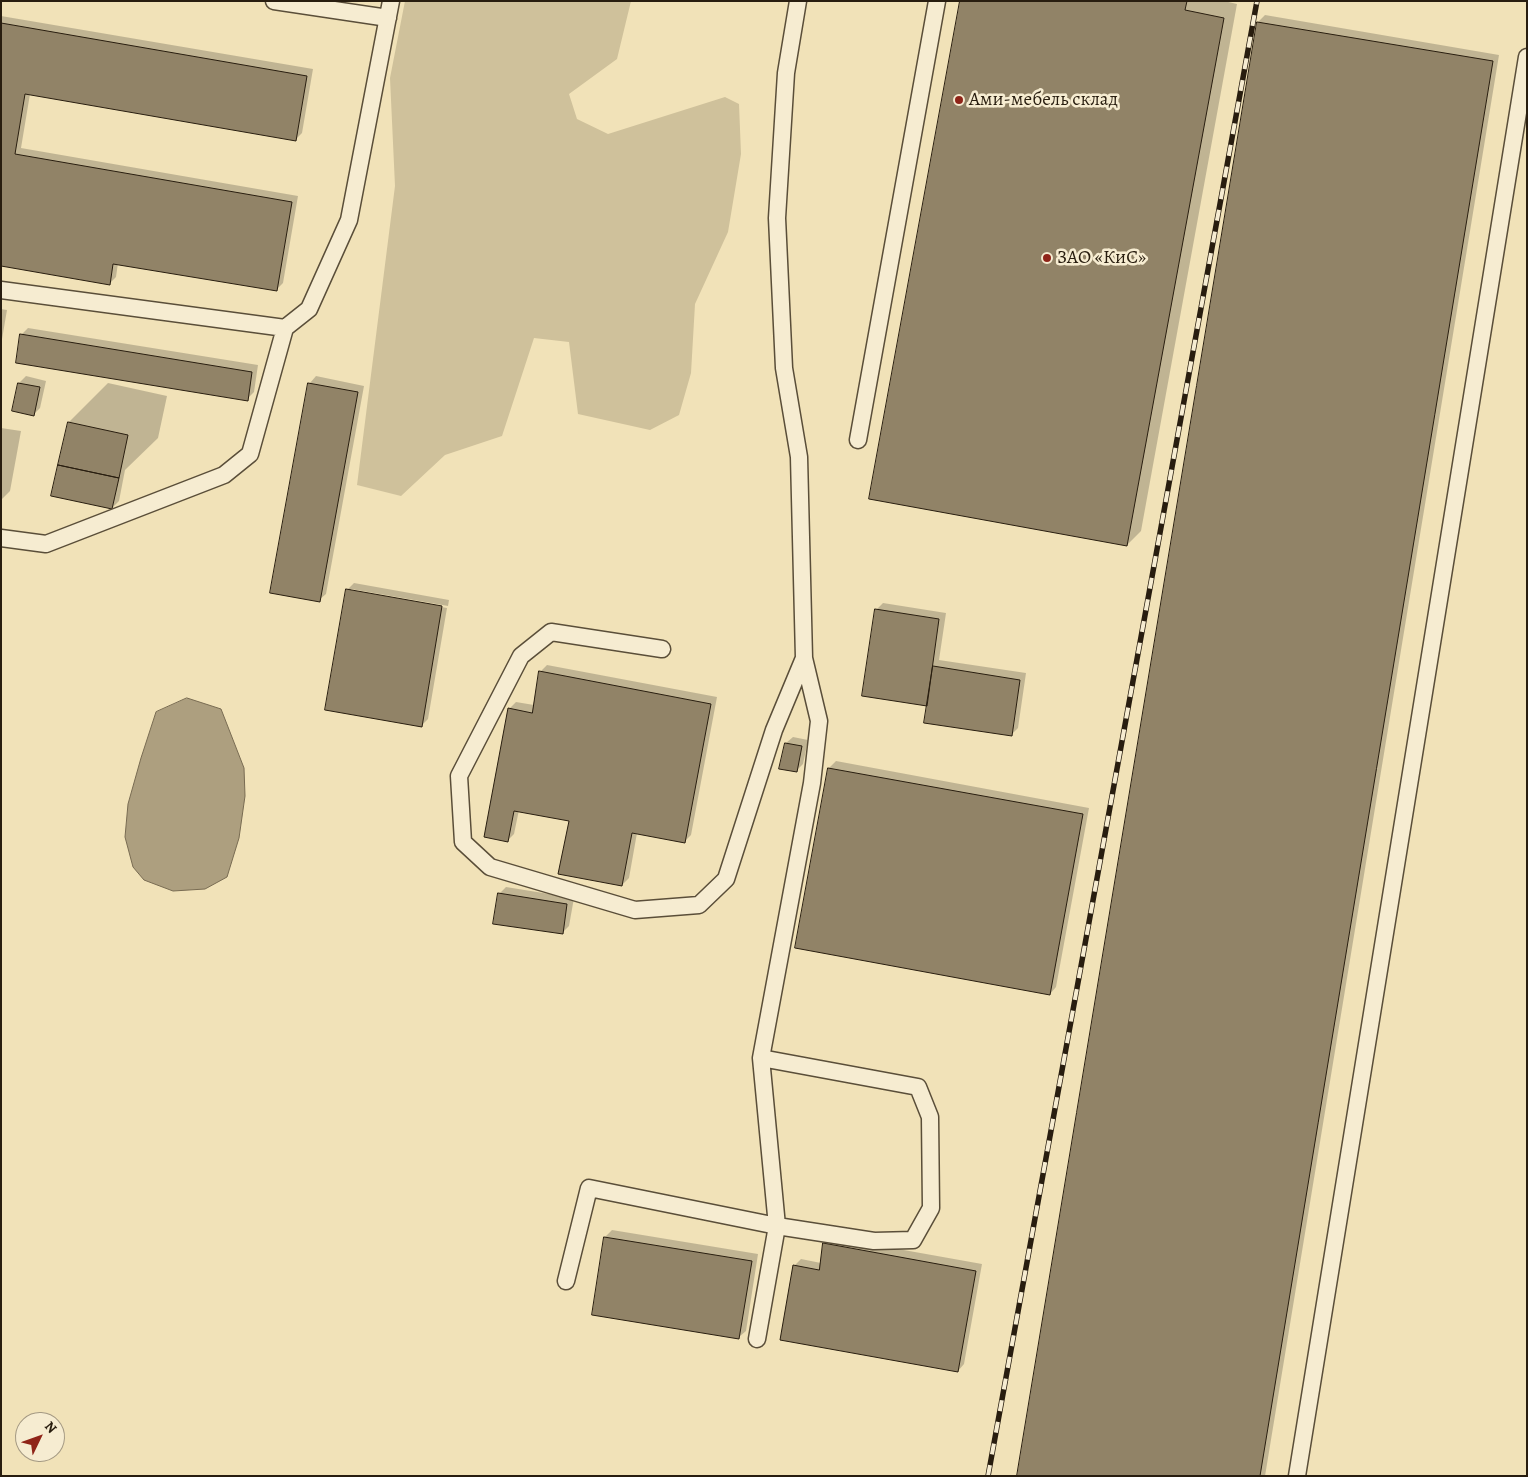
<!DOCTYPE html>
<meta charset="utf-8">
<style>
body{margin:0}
#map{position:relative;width:1528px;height:1477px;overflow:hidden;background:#f1e2b8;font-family:Alegreya,serif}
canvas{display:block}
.frame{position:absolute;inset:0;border:2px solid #281d0f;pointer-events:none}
.north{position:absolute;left:15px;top:1412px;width:50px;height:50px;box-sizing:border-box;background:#f6ecd1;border:1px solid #a49983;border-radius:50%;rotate:48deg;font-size:14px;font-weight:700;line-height:20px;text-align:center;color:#281d0f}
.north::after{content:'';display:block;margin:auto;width:18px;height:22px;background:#8f2418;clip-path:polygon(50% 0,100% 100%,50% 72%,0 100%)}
</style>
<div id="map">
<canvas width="1528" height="1477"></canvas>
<div class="frame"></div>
<div class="north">N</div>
</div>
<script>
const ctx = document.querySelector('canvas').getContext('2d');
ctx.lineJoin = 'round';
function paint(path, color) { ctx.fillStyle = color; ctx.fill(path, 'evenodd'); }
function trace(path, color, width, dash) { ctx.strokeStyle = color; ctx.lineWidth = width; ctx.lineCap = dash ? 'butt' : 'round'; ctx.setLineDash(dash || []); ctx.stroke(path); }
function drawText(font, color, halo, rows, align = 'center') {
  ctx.font = font + ' Alegreya,serif'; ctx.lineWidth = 5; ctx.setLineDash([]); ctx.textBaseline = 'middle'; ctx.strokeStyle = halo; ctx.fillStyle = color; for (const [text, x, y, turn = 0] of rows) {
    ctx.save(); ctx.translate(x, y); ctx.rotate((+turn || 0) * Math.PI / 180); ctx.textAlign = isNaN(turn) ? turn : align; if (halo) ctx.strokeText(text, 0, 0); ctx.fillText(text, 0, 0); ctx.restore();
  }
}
paint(new Path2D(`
 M405,1H631L617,59L569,94L577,119L608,134L725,97L739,104L741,154L728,232L695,304L691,373L679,415L650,430L578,414L569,342L534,338L502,436L445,455L401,496L357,485L395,186L390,78Z`), '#cfc19b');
const water = new Path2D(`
 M187,698L221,709L244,768L245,796L239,838L227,877L205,889L173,891L144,880L133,867L125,837L128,804L141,758L156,712Z`);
paint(water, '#ad9f7f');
trace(water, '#786b52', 1);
paint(new Path2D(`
 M962,1H1224L1237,4L1141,531L1127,545Z
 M1265,15L1499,55L1265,1476H1018L1258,22Z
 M1,16L313,69L302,133L295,140L30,94L21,148L298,196L283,283L276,290L118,263L116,277L109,284L1,265Z
 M1,309L7,310L1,345Z
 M28,328L258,365L254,392L247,399L21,335Z
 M26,376L46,381L40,408L34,414L19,383Z
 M316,376L364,386L326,594L319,600L271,592L310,383Z
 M108,383L167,396L158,438L125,470L119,501L112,508L69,422Z
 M1,428L21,431L10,491L1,500Z
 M354,583L449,600L448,606L351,589V591L447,608L428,719L421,726L347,590Z
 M883,603L946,613L939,660L1026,673L1018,728L1012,734L928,705L876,610Z
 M547,665L717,697L691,835L684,842L637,833L629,878L622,885L570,820L519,810L514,834L507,841L509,709L516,702L534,705L540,672Z
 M793,737L808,740L803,764L796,771L786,743Z
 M836,761L1089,808L1056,987L1050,994L796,947L829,768Z
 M506,887L574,898L569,926L562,933L499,894Z
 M612,1230L758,1254L746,1331L739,1337L593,1314L605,1237Z
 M831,1237L982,1264L964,1364L958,1371L794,1266L801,1259L821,1263L824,1244Z`), '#0003');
const building = new Path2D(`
 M960,1H1187L1185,10L1224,18L1127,546L869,499Z
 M1257,22L1493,61L1260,1476H1017Z
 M1,23L307,76L296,141L25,94L15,154L292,202L277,291L113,264L110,285L1,266Z
 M20,334L252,372L248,401L16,363Z
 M18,383L40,387L34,416L12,411Z
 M308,383L358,392L320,602L270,593Z
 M68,422L128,435L119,478L58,465Z
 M58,465L119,478L112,509L51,496Z
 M346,589L442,606L422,727L325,710Z
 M875,609L939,619L927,706L862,696Z
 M933,666L1020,680L1012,736L924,723Z
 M539,671L711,704L685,843L632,833L622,886L558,874L569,821L514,811L508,842L484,837L508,708L532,713Z
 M785,743L802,746L797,772L779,769Z
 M828,768L1083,814L1050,995L795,948Z
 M498,893L567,904L563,934L493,924Z
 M604,1237L752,1261L739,1339L592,1315Z
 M823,1243L976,1271L958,1372L780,1340L793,1265L819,1270Z`);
paint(building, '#918367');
trace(building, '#281d0f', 1);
const lane = new Path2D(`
 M274,1L388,18
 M1,290L285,328L309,309L349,220L391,1
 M858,440L937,1
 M1,538L46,544L224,475L250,454L285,328
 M662,649L551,632L521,656L459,776L463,842L490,867L635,910L699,905L726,879L774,730L804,658
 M761,1058L918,1087L930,1117L931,1208L913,1240L874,1241L777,1226L761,1058L812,783L819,721L804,658L799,457L784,368L777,218L786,73L798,1
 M566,1281L589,1188L777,1226L757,1339
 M1297,1476L1527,57`);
trace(lane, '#5a4e39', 19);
trace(lane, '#f6ecd1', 16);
const rail = new Path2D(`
 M988,1476L1257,1`);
trace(rail, '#281d0f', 5.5);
trace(rail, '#f6ecd1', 4, [11]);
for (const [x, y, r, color] of [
 [959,100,5,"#8f2418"],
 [1047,258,5,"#8f2418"]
]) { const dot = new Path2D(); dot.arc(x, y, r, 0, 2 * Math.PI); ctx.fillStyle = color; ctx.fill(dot); trace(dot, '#f6ecd1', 2); }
drawText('19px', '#281d0f', '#f6ecd1', [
 ["Ами-мебель склад",969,100],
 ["ЗАО «КиС»",1057,258]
], 'left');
</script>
